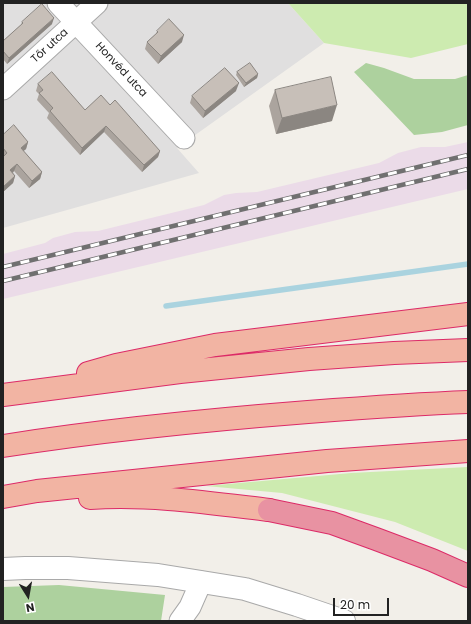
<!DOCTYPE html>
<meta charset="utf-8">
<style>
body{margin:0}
#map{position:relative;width:471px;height:624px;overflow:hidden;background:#f2efe9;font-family:Poppins,sans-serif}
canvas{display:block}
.frame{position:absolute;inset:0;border:4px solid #222;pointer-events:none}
.north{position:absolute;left:8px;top:576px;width:40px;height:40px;-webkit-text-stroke:3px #fff;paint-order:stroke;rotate:169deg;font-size:11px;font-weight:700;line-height:16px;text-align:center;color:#222}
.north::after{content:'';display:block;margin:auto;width:14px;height:18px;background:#222;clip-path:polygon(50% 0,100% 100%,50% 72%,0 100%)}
.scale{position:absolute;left:333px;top:598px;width:56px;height:18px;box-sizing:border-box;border:2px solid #222;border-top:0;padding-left:5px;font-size:12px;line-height:14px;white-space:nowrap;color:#222;-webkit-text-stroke:3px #fff;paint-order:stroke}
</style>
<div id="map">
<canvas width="471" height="624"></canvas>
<div class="frame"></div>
<div class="north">N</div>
<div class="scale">20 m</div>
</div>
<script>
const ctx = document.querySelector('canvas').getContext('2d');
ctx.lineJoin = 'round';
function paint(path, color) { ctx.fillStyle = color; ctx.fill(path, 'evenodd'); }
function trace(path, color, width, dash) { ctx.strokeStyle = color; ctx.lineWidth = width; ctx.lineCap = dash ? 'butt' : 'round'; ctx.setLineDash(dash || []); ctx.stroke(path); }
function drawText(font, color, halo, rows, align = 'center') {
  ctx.font = font + ' Poppins,sans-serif'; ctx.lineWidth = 3.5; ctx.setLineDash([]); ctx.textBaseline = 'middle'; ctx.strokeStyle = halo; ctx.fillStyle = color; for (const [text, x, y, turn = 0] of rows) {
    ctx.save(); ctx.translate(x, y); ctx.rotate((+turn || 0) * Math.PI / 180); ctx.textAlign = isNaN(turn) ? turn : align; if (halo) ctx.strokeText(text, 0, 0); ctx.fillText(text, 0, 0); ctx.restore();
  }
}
paint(new Path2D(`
 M3,3H288L324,43L177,148L199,173L3,228Z`), '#e0dfdf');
paint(new Path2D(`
 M468,142V189L3,299V254L45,243L53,238L75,232L98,231L204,205L224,195L236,193L257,192L379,163L398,153L421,147H445Z`), '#ebdbe8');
paint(new Path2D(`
 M288,3H468V44L411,58L324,43Z
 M468,467V551L395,522L282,493L206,486L351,473Z`), '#cdebb0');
paint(new Path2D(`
 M366,63L384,68L414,79H455L468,75V125L442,132L414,135L354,72Z
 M59,585L165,595L161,621H3V587Z`), '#add19e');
trace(new Path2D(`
 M166,306L468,264`), '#aad3df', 5.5);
const minor = new Path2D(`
 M58,3L184,138
 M3,89L97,3
 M180,621L190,607L201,582`);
const tertiary = new Path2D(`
 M3,569L25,568H68L158,575L245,589L297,605L344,621`);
const trunk = new Path2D(`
 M88,373L116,365L215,345L468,314
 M3,395L180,372L309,359L394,353L468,350
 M3,446C104,430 206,420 308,412C361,408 414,404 468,402
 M3,497L37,491L327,461L468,451
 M90,498C150,494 210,503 269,510`);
const motorway = new Path2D(`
 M269,510L332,523L376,539L432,560L468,576`);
trace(minor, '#a9a9a9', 23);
trace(tertiary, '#a9a9a9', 24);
trace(trunk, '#dc2a67', 24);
trace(motorway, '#dc2a67', 24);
trace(minor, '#fff', 21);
trace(tertiary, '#fff', 22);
trace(trunk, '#f2b4a3', 22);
trace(motorway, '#e892a2', 22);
const rail = new Path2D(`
 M3,267L468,155
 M3,281L468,169`);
trace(rail, '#707070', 4.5);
trace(rail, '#fff', 3, [9]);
paint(new Path2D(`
 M22,22L52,24L7,64L3,59V41L21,25Z
 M157,31L182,42L158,64L145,49L147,42L156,34Z
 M237,72L258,74L257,78L244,87L236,75Z
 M38,84L85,110L110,105L160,151L158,157L142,172L104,132L80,155L47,118L49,113L37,100L39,94L36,91Z
 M275,90L332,121L276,134L269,106Z
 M236,91L203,118L190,103L192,96Z
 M3,135L28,142L26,149L23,151L42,172L40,179L29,188L14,171L13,173L15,176L13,183L3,192Z`), '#aba49e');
paint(new Path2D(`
 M54,18L52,24L7,64L9,58Z
 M184,35L182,42L158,64L161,56Z
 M258,74L257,78L244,87L246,83Z
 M239,83L236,91L203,118L205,111Z
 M337,105L332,121L276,134L282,118Z
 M106,126L104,132L80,155L82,148Z
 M28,142L26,149L19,155L21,148Z
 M160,151L158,157L142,172L144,165Z
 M17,164L14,171L8,177L10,170Z
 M42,172L40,179L29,188L32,181Z
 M15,176L13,183L3,192V187Z`), '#8b8681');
const building = new Path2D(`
 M42,4L54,18L9,58L3,51V41L23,23L22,22Z
 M169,19L184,35L161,56L147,42L158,32L157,31Z
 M250,63L258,74L246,83L237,72Z
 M225,68L239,83L205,111L192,96Z
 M52,72L85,110L101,95L110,105L115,100L160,151L144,165L106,126L82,148L50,111L53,108L39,93L43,90L38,84Z
 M331,77L337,105L282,118L275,90Z
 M14,125L28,142L21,148L42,172L32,181L17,164L10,170L15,176L3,187V157L7,153L3,148V135Z`);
paint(building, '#c7bfb8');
trace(building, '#8b8681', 1);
drawText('11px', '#222', '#fff', [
 ["Tőr utca",50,46,-42],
 ["Honvéd utca",121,70,47]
]);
</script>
